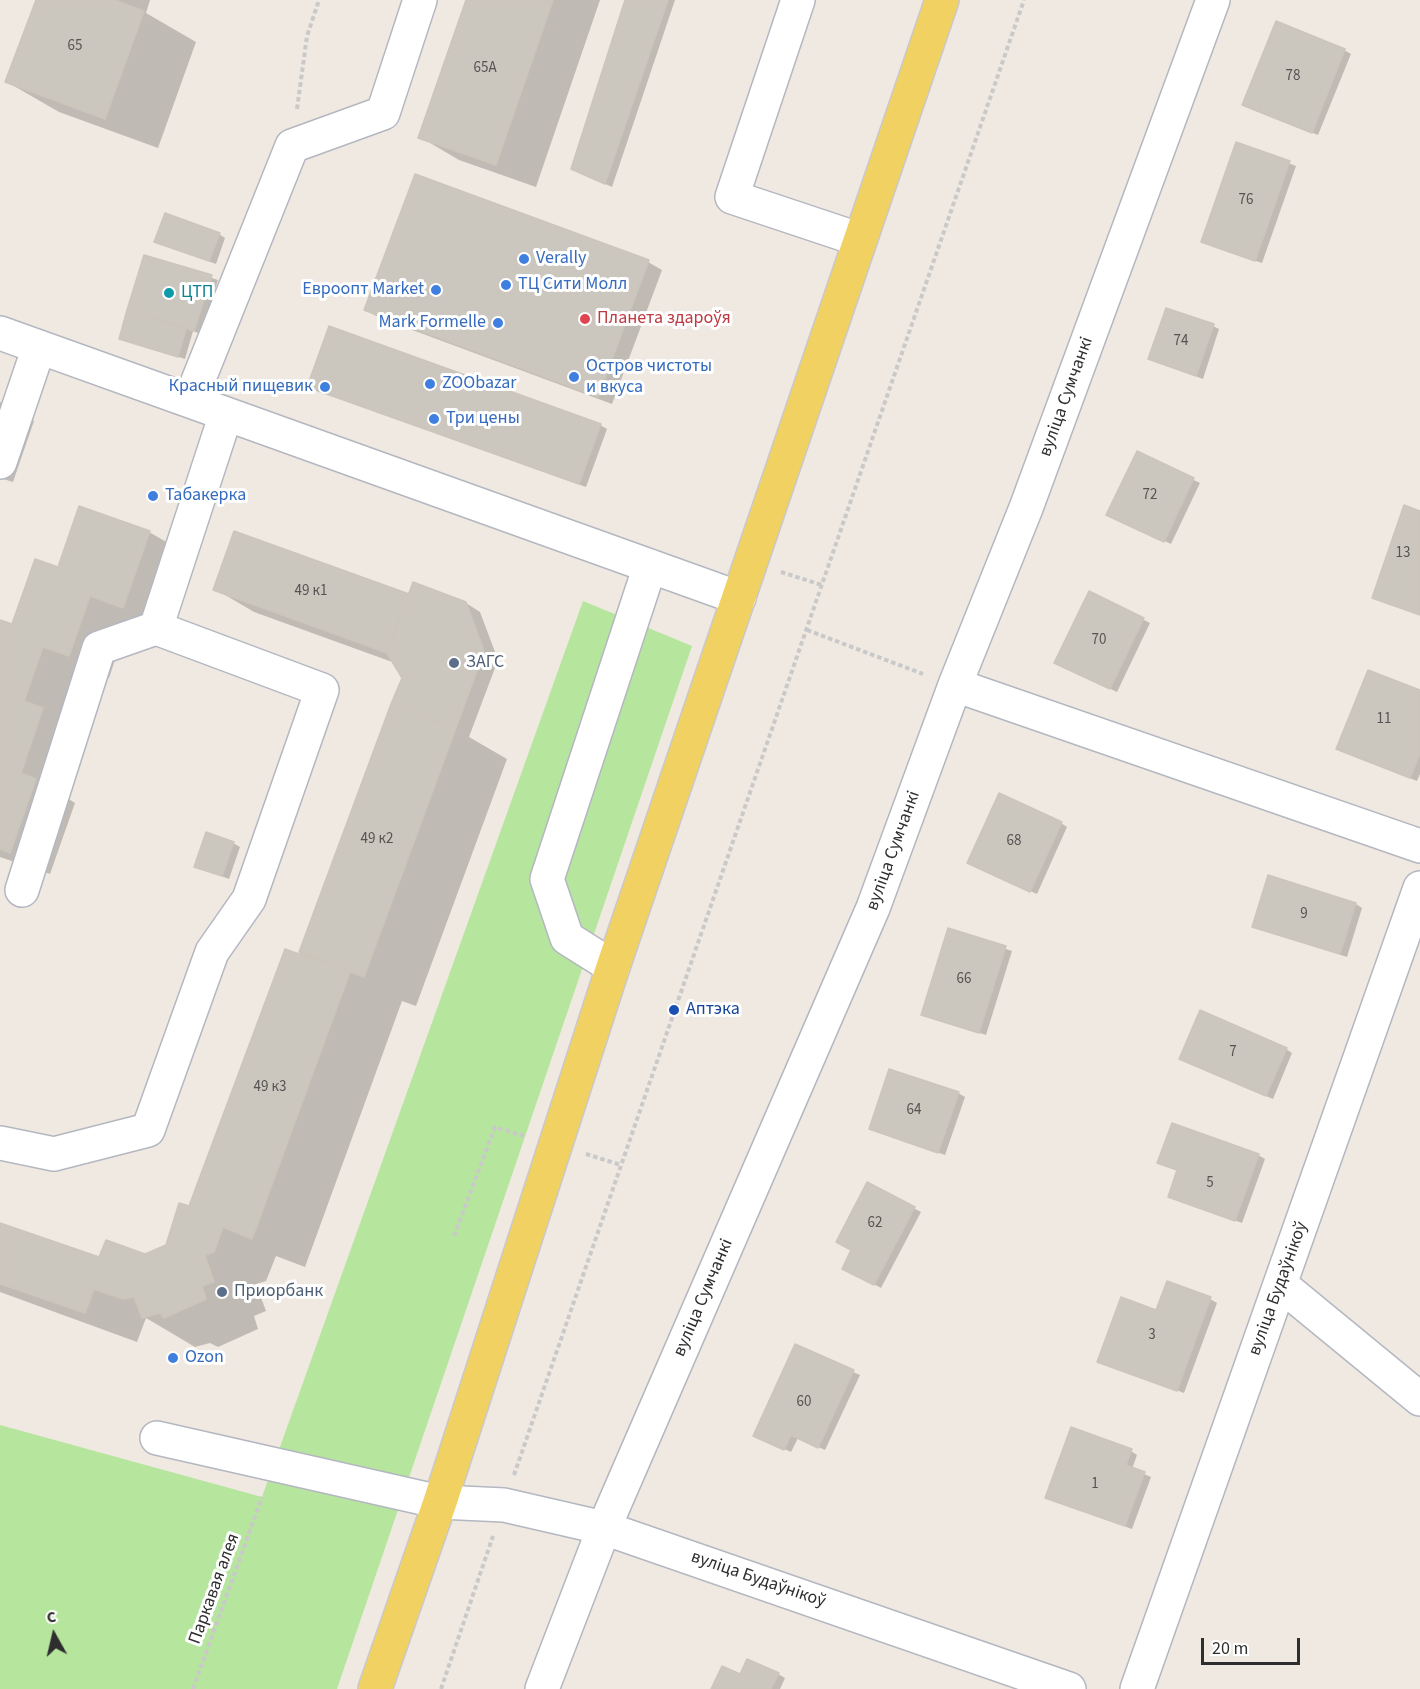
<!DOCTYPE html>
<meta charset="utf-8">
<style>
body{margin:0}
#map{position:relative;width:1420px;height:1689px;overflow:hidden;background:#efe9e1;font-family:"Source Sans 3",sans-serif}
canvas{display:block}
.north{position:absolute;left:24px;top:1605px;width:60px;height:60px;-webkit-text-stroke:4px #fff;paint-order:stroke;rotate:352deg;font-size:16px;font-weight:700;line-height:24px;text-align:center;color:#2e2e2e}
.north::after{content:'';display:block;margin:auto;width:21px;height:27px;background:#2e2e2e;clip-path:polygon(50% 0,100% 100%,50% 72%,0 100%)}
.scale{position:absolute;left:1201px;top:1638px;width:99px;height:27px;box-sizing:border-box;border:3px solid #2e2e2e;border-top:0;padding-left:8px;font-size:18px;line-height:21px;white-space:nowrap;color:#2e2e2e;-webkit-text-stroke:4px #fff;paint-order:stroke}
</style>
<div id="map">
<canvas width="1420" height="1689"></canvas>
<div class="north">С</div>
<div class="scale">20 m</div>
</div>
<script>
const ctx = document.querySelector('canvas').getContext('2d');
ctx.lineJoin = 'round';
function paint(path, color) { ctx.fillStyle = color; ctx.fill(path, 'evenodd'); }
function trace(path, color, width, dash) { ctx.strokeStyle = color; ctx.lineWidth = width; ctx.lineCap = dash ? 'butt' : 'round'; ctx.setLineDash(dash || []); ctx.stroke(path); }
function drawText(font, color, halo, rows, align = 'center') {
  ctx.font = font + ' "Source Sans 3",sans-serif'; ctx.lineWidth = 6; ctx.setLineDash([]); ctx.textBaseline = 'middle'; ctx.strokeStyle = halo; ctx.fillStyle = color; for (const [text, x, y, turn = 0] of rows) {
    ctx.save(); ctx.translate(x, y); ctx.rotate((+turn || 0) * Math.PI / 180); ctx.textAlign = isNaN(turn) ? turn : align; if (halo) ctx.strokeText(text, 0, 0); ctx.fillText(text, 0, 0); ctx.restore();
  }
}
paint(new Path2D(`
 M583,601L692,646L337,1689H0V1425L262,1497Z`), '#b6e59e');
paint(new Path2D(`
 M37,0H150L146,13L196,42L158,148L59,112L7,82Z
 M467,0H600L536,187L459,160L420,137Z
 M626,0H675L612,187L579,172Z
 M1344,50L1351,54L1318,135L1250,108Z
 M1237,144L1296,166L1262,263L1209,245Z
 M219,234L225,238L216,264L156,242Z
 M145,257L218,280L201,334L193,331L185,359L121,338Z
 M648,262L662,270L612,404L380,318L365,310Z
 M1213,326L1219,329L1203,379L1150,359Z
 M316,390L600,425L607,429L586,487Z
 M0,402L34,421L13,482L0,478Z
 M1137,453L1200,483L1171,544L1115,518Z
 M149,532L189,555L163,630L129,618L109,678L83,669L61,794L75,803L50,874L0,857V621L13,626L59,569Z
 M215,589L410,596L466,603L480,612L498,660L469,737L507,759L416,1006L402,1001L305,1267L276,1256L266,1281L256,1284L266,1311L254,1316L258,1329L218,1347L210,1343L195,1347L146,1318L137,1342L0,1292V1224L100,1259L145,1256L167,1246L190,1208L286,951L300,954L404,678L395,663L254,612Z
 M1089,593L1150,623L1117,692L1063,666Z
 M1420,692V774L1417,781L1344,752Z
 M1061,823L1067,827L1037,894L975,866Z
 M233,843L240,847L229,879L196,866Z
 M1356,904L1362,908L1347,957L1253,926Z
 M949,930L1012,951L986,1035L923,1014Z
 M1286,1049L1292,1053L1273,1099L1187,1062Z
 M958,1093L965,1097L945,1155L870,1128Z
 M1258,1155L1265,1159L1242,1223L1170,1196L1179,1171L1166,1166Z
 M868,1184L921,1212L881,1288L844,1268L853,1250Z
 M1210,1299L1217,1303L1184,1393L1099,1361L1157,1312Z
 M853,1372L860,1375L825,1450L798,1438L791,1452L761,1439Z
 M1131,1451L1137,1455L1132,1469L1151,1477L1132,1529L1054,1501Z
 M778,1674L785,1678L780,1689H713L741,1676Z`), '#0003');
const building = new Path2D(`
 M36,0H115L144,11L105,119L5,82Z
 M466,0H553L496,165L418,138Z
 M625,0H668L605,184L571,169Z
 M1276,21L1345,49L1312,133L1242,105Z
 M1236,142L1290,161L1255,261L1201,242Z
 M415,174L649,260L598,397L364,310Z
 M165,213L220,233L209,261L154,242Z
 M144,255L212,275L194,331L127,310Z
 M1166,308L1214,324L1196,376L1148,359Z
 M127,310L186,329L178,357L119,339Z
 M329,326L601,424L579,484L307,387Z
 M1137,451L1194,478L1164,542L1106,515Z
 M1404,505L1420,511V615L1372,598Z
 M79,506L150,531L123,608L90,596L69,656L43,647L24,701L43,708L21,773L36,779L10,853L0,849V620L12,624L35,559L58,567Z
 M234,531L409,594L387,653L213,590Z
 M413,582L466,602L484,651L456,728L391,704L402,678L387,653Z
 M1089,591L1144,618L1110,689L1054,663Z
 M1368,670L1420,690V754L1410,778L1336,749Z
 M391,704L456,728L364,977L299,952Z
 M999,793L1062,822L1030,892L967,863Z
 M206,832L234,842L222,876L194,867Z
 M1268,875L1356,903L1340,954L1252,927Z
 M948,928L1006,946L979,1033L921,1015Z
 M285,949L350,972L252,1239L223,1227L214,1252L205,1255L214,1282L202,1286L206,1299L164,1318L160,1313L142,1318L134,1297L123,1299L94,1289L85,1313L0,1284V1223L99,1257L106,1240L145,1254L166,1245L179,1203L189,1206Z
 M1200,1010L1287,1048L1266,1096L1179,1059Z
 M889,1069L959,1092L938,1153L869,1129Z
 M1172,1123L1259,1154L1235,1221L1168,1197L1177,1170L1157,1163Z
 M867,1182L915,1207L874,1285L842,1269L851,1250L836,1242Z
 M1167,1281L1211,1297L1177,1391L1097,1362L1121,1297L1156,1310Z
 M795,1344L854,1370L818,1448L791,1435L784,1450L753,1436Z
 M1071,1427L1132,1449L1126,1465L1145,1472L1125,1526L1045,1498Z
 M747,1659L779,1673L771,1689H711L722,1666L740,1674Z`);
paint(building, '#cbc7bf');
trace(building, '#cbc5ba', 1.5);
const minor = new Path2D(`
 M420,0L383,113L292,146L190,401L739,598
 M798,0L732,197L858,239
 M0,333L190,401
 M0,462L39,347
 M955,685L1420,846
 M22,890L99,648L156,628
 M613,967L567,938L547,879L650,566
 M0,1143L54,1154L148,1130L212,952L249,899L322,690L156,628L226,414
 M1280,1284L1420,1399
 M157,1438L440,1502L504,1505L604,1528L1069,1689
 M542,1689L604,1528L873,908L955,685L1026,508L1213,0
 M1137,1689L1420,888`);
const major = new Path2D(`
 M375,1689L440,1502L613,967L942,0`);
trace(minor, '#b4b7c1', 36);
trace(major, '#c9c9c9', 36);
trace(new Path2D(`
 M297,109L307,36L319,0
 M781,572L822,585
 M807,630L923,674
 M586,1154L621,1165
 M454,1236L495,1127L524,1136
 M514,1475L1024,0
 M193,1689L262,1497
 M441,1689L493,1536`), '#c9c9c9', 4, [4.5, 3]);
trace(minor, '#fff', 33);
trace(major, '#f2d163', 33);
for (const [x, y, r, color] of [
 [524,259,6,"#3f7fe0"],
 [506,285,6,"#3f7fe0"],
 [436,290,6,"#3f7fe0"],
 [169,293,6,"#0f9aa8"],
 [585,319,6,"#e0444e"],
 [498,323,6,"#3f7fe0"],
 [574,377,6,"#3f7fe0"],
 [430,384,6,"#3f7fe0"],
 [325,387,6,"#3f7fe0"],
 [434,419,6,"#3f7fe0"],
 [153,496,6,"#3f7fe0"],
 [454,663,6,"#5c6f8a"],
 [674,1010,6,"#1a4fb4"],
 [222,1292,6,"#5c6f8a"],
 [173,1358,6,"#3f7fe0"]
]) { const dot = new Path2D(); dot.arc(x, y, r, 0, 2 * Math.PI); ctx.fillStyle = color; ctx.fill(dot); trace(dot, '#fff', 2); }
drawText('15px', '#555452', null, [
 ["65",75,47],
 ["65А",485,69],
 ["78",1293,77],
 ["76",1246,201],
 ["74",1181,342],
 ["72",1150,496],
 ["13",1403,554],
 ["49 к1",311,592],
 ["70",1099,641],
 ["11",1384,720],
 ["49 к2",377,840],
 ["68",1014,842],
 ["9",1304,915],
 ["66",964,980],
 ["7",1233,1053],
 ["49 к3",270,1088],
 ["64",914,1111],
 ["5",1210,1184],
 ["62",875,1224],
 ["3",1152,1336],
 ["60",804,1403],
 ["1",1095,1485]
]);
drawText('18px', '#366cbe', '#fff', [
 ["Verally",536,259],
 ["ТЦ Сити Молл",518,285],
 ["Евроопт Market",424,290,"right"],
 ["Mark Formelle",486,323,"right"],
 ["Остров чистоты",586,367],
 ["и вкуса",586,388],
 ["ZOObazar",442,384],
 ["Красный пищевик",313,387,"right"],
 ["Три цены",446,419],
 ["Табакерка",165,496],
 ["Ozon",185,1358]
], 'left');
drawText('18px', '#0d838f', '#fff', [
 ["ЦТП",181,293]
], 'left');
drawText('18px', '#be3a42', '#fff', [
 ["Планета здароўя",597,319]
], 'left');
drawText('18px', '#2e2e2e', '#fff', [
 ["вуліца Сумчанкі",1067,397,-70],
 ["вуліца Сумчанкі",894,851,-70],
 ["вуліца Будаўнікоў",1279,1289,-70],
 ["вуліца Сумчанкі",704,1298,-67],
 ["вуліца Будаўнікоў",758,1580,19],
 ["Паркавая алея",215,1589,-70]
]);
drawText('18px', '#4e5e75', '#fff', [
 ["ЗАГС",466,663],
 ["Приорбанк",234,1292]
], 'left');
drawText('18px', '#164399', '#fff', [
 ["Аптэка",686,1010]
], 'left');
</script>
